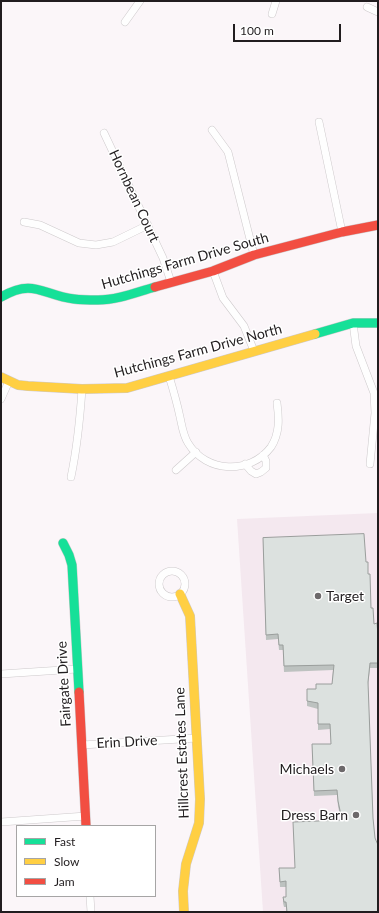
<!DOCTYPE html>
<style>
body{margin:0}
#map{position:relative;width:379px;height:913px;overflow:hidden;background:#fbf6f9;font-family:Lato,sans-serif}
canvas{display:block}
.frame{position:absolute;inset:0;border:2px solid #211d1f;pointer-events:none}
.legend{position:absolute;left:16px;top:825px;width:140px;height:72px;box-sizing:border-box;background:#fff;border:1px solid #a6a5a5;margin:0;padding:5px 7px;list-style:none;font-size:12px;color:#211d1f}
.legend li{display:flex;align-items:center;gap:8px;height:20px}
.legend b{width:20px;border:1px solid #a6a5a5}
.scale{position:absolute;left:233px;top:24px;width:108px;height:18px;box-sizing:border-box;border:2px solid #211d1f;border-top:0;padding-left:5px;font-size:12px;line-height:14px;white-space:nowrap;color:#211d1f;-webkit-text-stroke:3px #fff;paint-order:stroke}
</style>
<div id="map">
<canvas width="379" height="913"></canvas>
<div class="frame"></div>
<ul class="legend">
<li><b style="height:5px;background:#16e098"></b>Fast</li>
<li><b style="height:5px;background:#ffcf43"></b>Slow</li>
<li><b style="height:5px;background:#f24e42"></b>Jam</li>
</ul>
<div class="scale">100 m</div>
</div>
<script>
const ctx = document.querySelector('canvas').getContext('2d');
ctx.lineJoin = 'round';
function paint(path, color) { ctx.fillStyle = color; ctx.fill(path, 'evenodd'); }
function trace(path, color, width, dash) { ctx.strokeStyle = color; ctx.lineWidth = width; ctx.lineCap = dash ? 'butt' : 'round'; ctx.setLineDash(dash || []); ctx.stroke(path); }
function drawText(font, color, halo, rows, align = 'center') {
  ctx.font = font + ' Lato,sans-serif'; ctx.lineWidth = 3; ctx.setLineDash([]); ctx.textBaseline = 'middle'; ctx.strokeStyle = halo; ctx.fillStyle = color; for (const [text, x, y, turn = 0] of rows) {
    ctx.save(); ctx.translate(x, y); ctx.rotate((+turn || 0) * Math.PI / 180); ctx.textAlign = isNaN(turn) ? turn : align; if (halo) ctx.strokeText(text, 0, 0); ctx.fillText(text, 0, 0); ctx.restore();
  }
}
paint(new Path2D(`
 M378,513V912H263L237,519Z`), '#f4e8ef');
const street = new Path2D(`
 M367,7L378,12
 M272,14L276,1
 M125,22L140,1
 M319,122L342,232
 M212,130L228,152L254,255
 M104,133L163,258L171,282
 M24,222L40,225L79,243L96,245L113,242L148,225
 M213,271L223,298L244,326L254,351
 M353,323L356,346L374,393L375,413L370,464
 M169,376C173,389 177,403 180,417C182,426 183,435 188,443C206,473 250,475 271,447C280,433 279,418 277,403
 M1,399L9,381
 M245,464L251,471L256,474L261,472L266,468V461L263,455
 M176,470L196,452
 M71,477C77,448 80,419 82,389
 M159 584a13 13 0 1 1 26 0a13 13 0 1 1-26 0Z
 M1,674L77,669
 M82,745L197,738
 M1,822L86,816
 M90,896L91,912`);
const fast = new Path2D(`
 M1,297C34,278 42,295 74,299C82,300 91,300 98,300C118,300 137,292 155,287
 M315,334L353,323H378
 M63,543L69,555L72,565L79,692`);
const slow = new Path2D(`
 M1,377L18,385L28,386L82,389L127,388L315,334
 M180,594L190,616L200,799L199,823L186,864L183,891L184,912`);
const jam = new Path2D(`
 M155,287L213,271L254,255L342,232L378,225
 M79,692L86,826`);
trace(street, '#cdc9cb', 8);
trace(fast, '#cdc9cb', 10);
trace(slow, '#cdc9cb', 10);
trace(jam, '#cdc9cb', 10);
trace(street, '#fefefe', 7);
trace(fast, '#16e098', 9);
trace(slow, '#ffcf43', 9);
trace(jam, '#f24e42', 9);
paint(new Path2D(`
 M263,538L366,562L368,574L371,608L374,624L378,635V668H370L368,686L373,818L286,912V907H284L283,903V897H286V887H280L279,868H295L341,820L338,806L337,795L314,796L312,744H331L330,729L318,730V709L307,706V689H316L332,684L333,670L284,672L283,650H279L278,639L266,640Z`), '#bdc2c0');
const building = new Path2D(`
 M364,534L366,562H368V574H370L371,608H373L374,624L377,623L378,635V663H370L368,682L373,818L375,838L378,845V912H284H287L286,902H284L283,897H286V881L280,882L279,868H295L293,822L342,820L338,801L337,790L314,791L312,744H331L330,724H318V703L307,701V689H316V684H332L334,665L284,666L283,645H279L278,634L266,635L263,538Z`);
paint(building, '#dce1df');
trace(building, '#9a9e9c', 1);
for (const [x, y, r, color] of [
 [318,596,4,"#6d696b"],
 [342,769,4,"#6d696b"],
 [356,815,4,"#6d696b"]
]) { const dot = new Path2D(); dot.arc(x, y, r, 0, 2 * Math.PI); ctx.fillStyle = color; ctx.fill(dot); trace(dot, '#fff', 1.5); }
drawText('14px', '#211d1f', '#fff', [
 ["Hornbean Court",134,196,65],
 ["Hutchings Farm Drive South",185,261,-16],
 ["Hutchings Farm Drive North",198,351,-15],
 ["Fairgate Drive",64,684,-93],
 ["Erin Drive",127,742,-3],
 ["Hillcrest Estates Lane",182,753,-92]
]);
drawText('14px', '#211d1f', '#fff', [
 ["Target",326,596,"left"],
 ["Michaels",334,769],
 ["Dress Barn",348,815]
], 'right');
</script>
